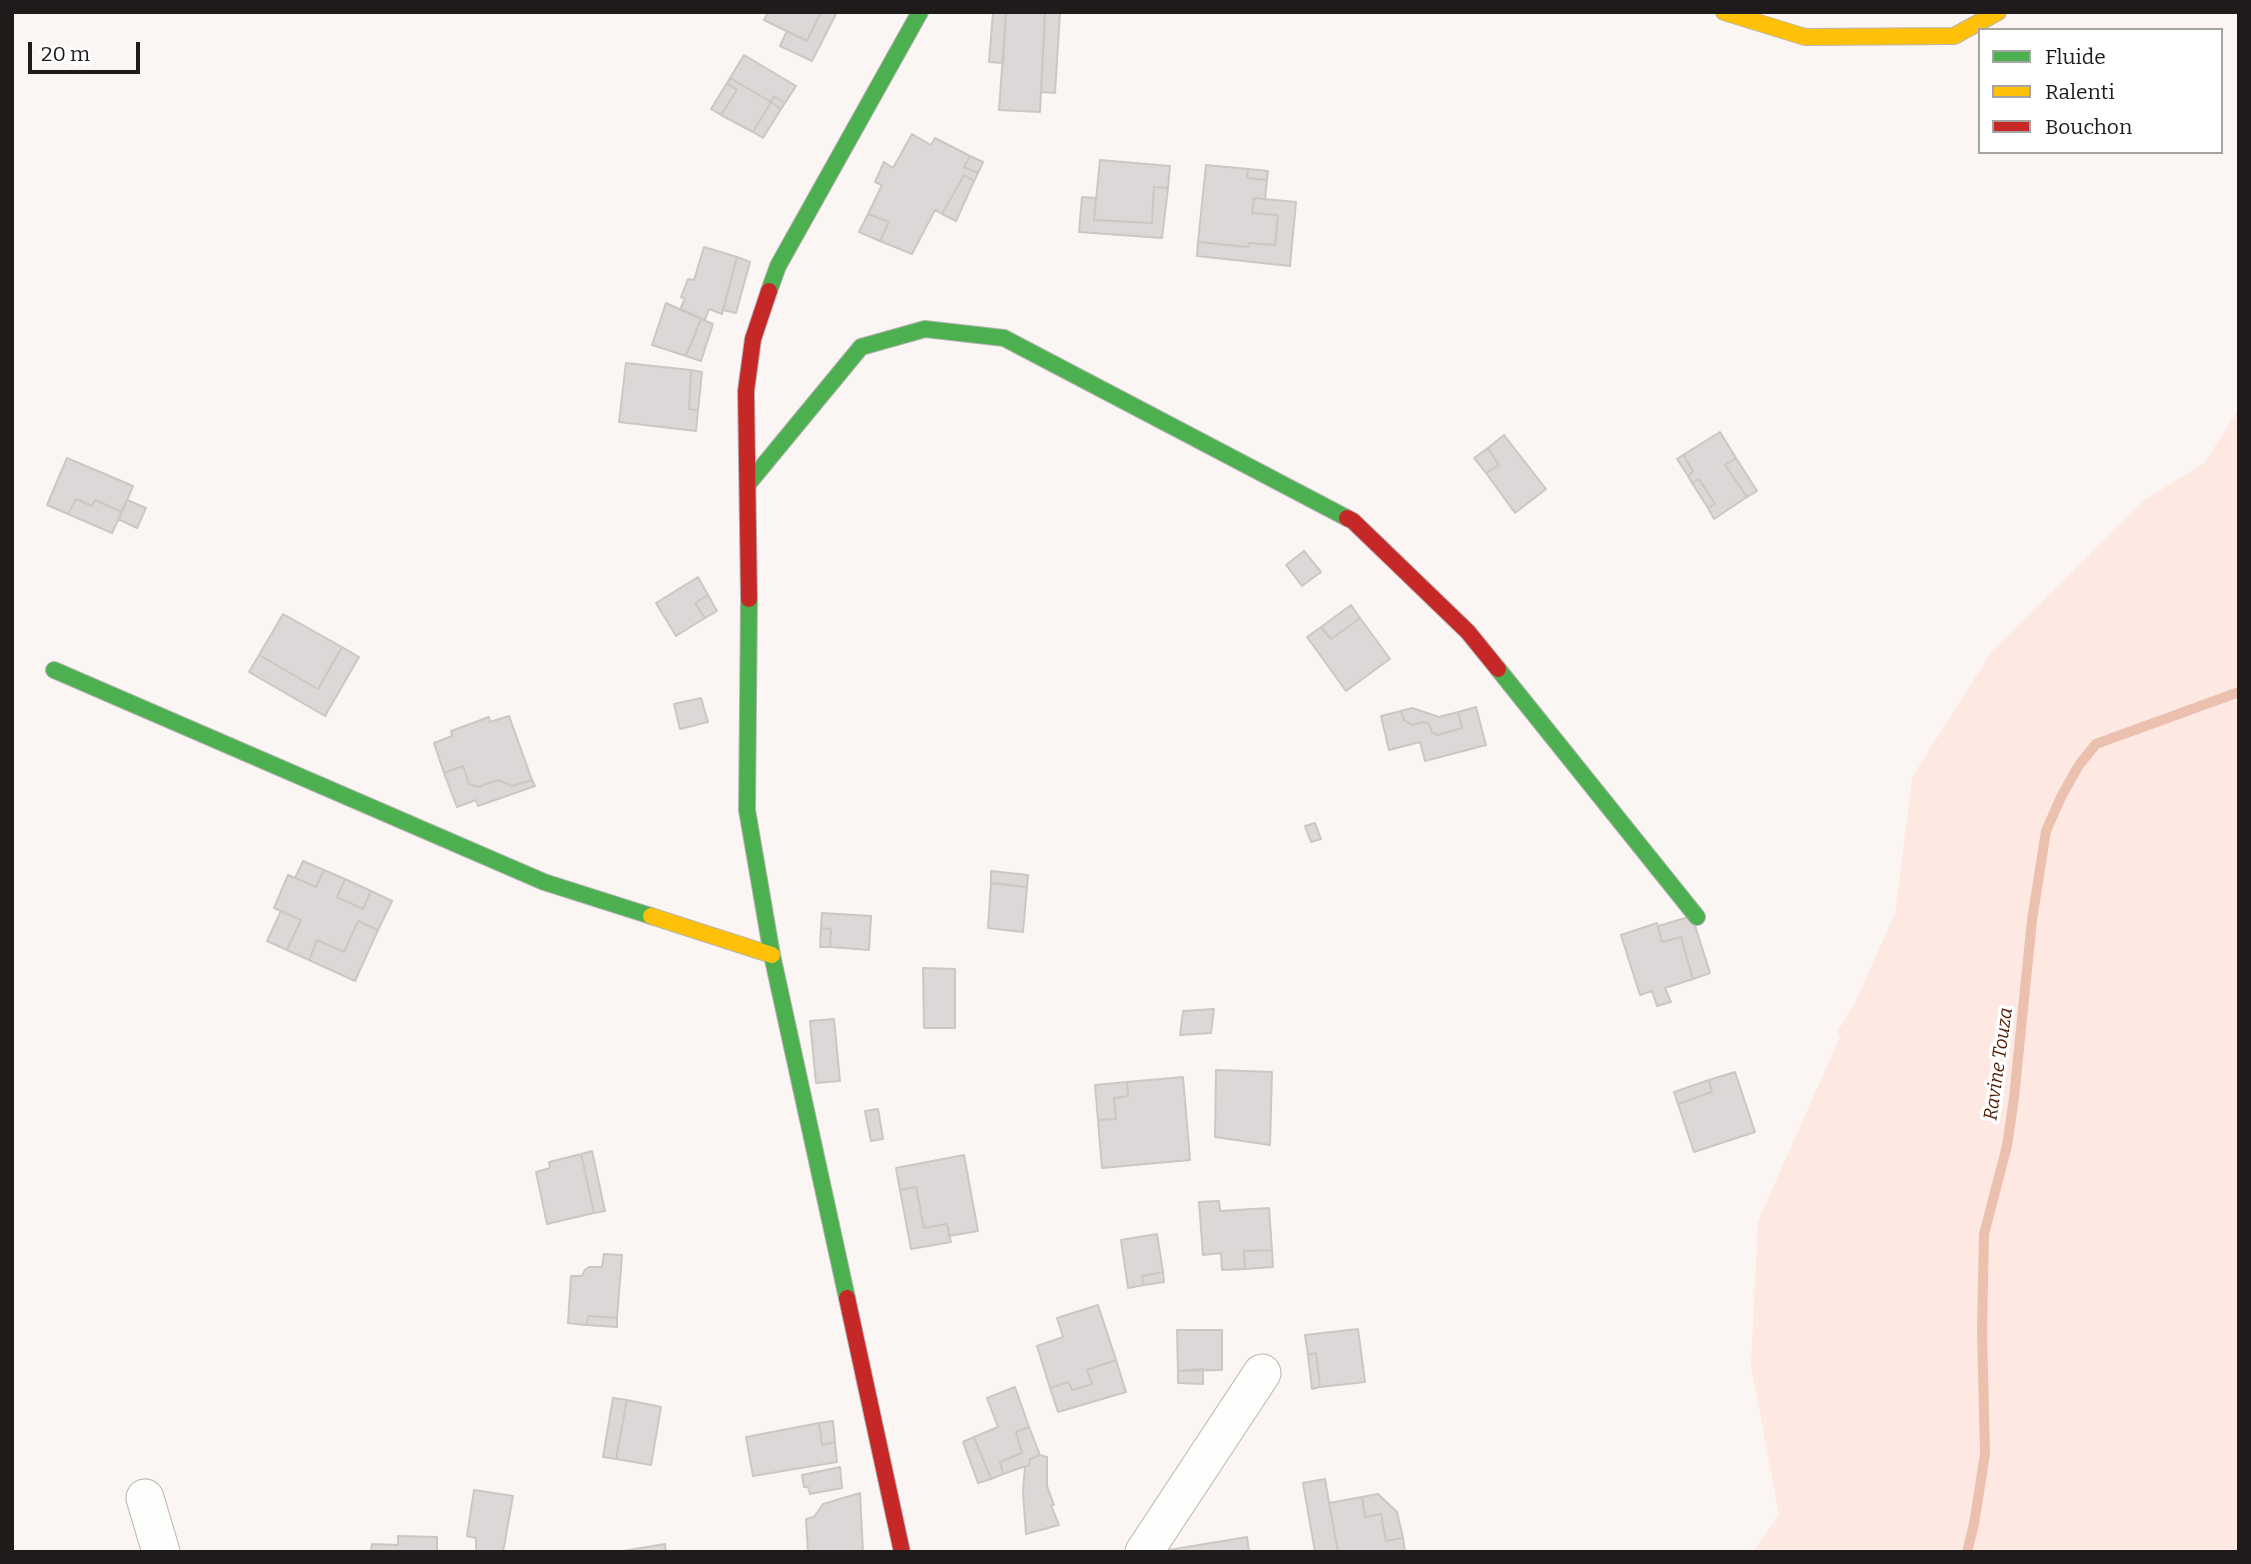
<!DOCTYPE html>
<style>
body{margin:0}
#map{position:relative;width:2251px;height:1564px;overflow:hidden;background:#fbf6f4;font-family:Bitter,serif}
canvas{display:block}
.frame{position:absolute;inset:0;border:14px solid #1e1b1a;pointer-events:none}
.legend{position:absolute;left:1978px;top:28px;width:245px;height:126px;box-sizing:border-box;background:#fff;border:2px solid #a5a4a3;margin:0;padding:9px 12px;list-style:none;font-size:21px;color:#1e1b1a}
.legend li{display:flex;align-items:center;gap:14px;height:35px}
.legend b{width:35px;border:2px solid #a5a4a3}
.scale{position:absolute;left:28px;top:42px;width:112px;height:32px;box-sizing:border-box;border:4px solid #1e1b1a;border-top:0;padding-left:9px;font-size:21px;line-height:24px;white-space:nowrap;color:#1e1b1a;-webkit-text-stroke:5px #fff;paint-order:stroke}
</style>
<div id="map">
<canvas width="2251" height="1564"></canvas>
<div class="frame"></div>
<ul class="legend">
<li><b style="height:9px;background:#4caf50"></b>Fluide</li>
<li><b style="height:9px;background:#ffc107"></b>Ralenti</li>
<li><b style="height:9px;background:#c62828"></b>Bouchon</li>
</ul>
<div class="scale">20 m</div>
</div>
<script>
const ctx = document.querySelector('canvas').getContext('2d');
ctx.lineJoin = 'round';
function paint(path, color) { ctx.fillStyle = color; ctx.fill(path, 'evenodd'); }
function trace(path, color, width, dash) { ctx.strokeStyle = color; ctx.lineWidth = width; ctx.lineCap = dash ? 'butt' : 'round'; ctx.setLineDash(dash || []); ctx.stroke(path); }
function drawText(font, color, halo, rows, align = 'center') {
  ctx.font = font + ' Bitter,serif'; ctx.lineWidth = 7; ctx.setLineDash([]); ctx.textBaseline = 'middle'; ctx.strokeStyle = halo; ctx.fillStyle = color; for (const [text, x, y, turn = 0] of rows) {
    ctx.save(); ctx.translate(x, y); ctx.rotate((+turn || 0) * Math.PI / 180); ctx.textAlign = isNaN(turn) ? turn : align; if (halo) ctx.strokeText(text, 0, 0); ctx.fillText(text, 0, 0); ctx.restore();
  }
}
paint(new Path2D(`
 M2239,409V1552H1753L1779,1515L1751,1366L1758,1221L1840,1037L1837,1032L1855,1003L1895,914L1912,777L1992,651L2146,499L2204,463Z`), '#fde9e2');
trace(new Path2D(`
 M1967,1552L1974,1524L1985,1454L1982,1331L1984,1234L2007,1146L2014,1098L2032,920L2046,831L2061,797L2079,765L2096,744L2239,692`), '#ebc0ae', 10);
const building = new Path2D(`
 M768,12H821L807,41L764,20Z
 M821,12H837L812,61L780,46L787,31L807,41Z
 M993,12H1006L1003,63L989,62Z
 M1006,12L1045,13L1040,112L999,110Z
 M1045,13H1060L1055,93L1041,92Z
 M744,55L796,86L785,103L774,96L771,102L730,78Z
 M730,78L771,102L753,132L721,115L737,90L727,83Z
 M727,83L737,90L721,115L711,109Z
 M774,96L785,103L781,109L771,102Z
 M771,102L781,109L763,138L753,132Z
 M912,134L931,145L935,138L970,156L964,167L978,173L974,181L964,175L942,214L935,210L912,254L880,241L889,222L868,214L882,185L875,182L884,162L893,168Z
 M970,156L983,162L978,173L964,167Z
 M1100,160L1170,166L1168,188L1154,187L1152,223L1094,220Z
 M1206,165L1248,169L1247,178L1267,180L1265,199L1254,198L1252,213L1278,215L1275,245L1249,243L1248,247L1198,242Z
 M1248,169L1268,171L1267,180L1247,178Z
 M964,175L974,181L956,221L942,214Z
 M1154,187L1168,188L1162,238L1079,232L1082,197L1096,198L1094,220L1152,223Z
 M1254,198L1296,202L1290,266L1197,256L1198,242L1248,247L1249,243L1275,245L1278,215L1252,213Z
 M868,214L889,222L880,241L859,232Z
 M704,247L737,257L722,314L709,309L705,320L680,309L685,299L681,297L688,279L694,280Z
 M737,257L750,262L736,313L723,310Z
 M666,303L701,319L686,356L652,345Z
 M701,319L713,324L701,361L686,356Z
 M626,363L691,370L689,409L698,410L696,431L619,422Z
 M691,370L702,372L698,410L689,409Z
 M1720,432L1736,458L1725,465L1747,497L1714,519L1708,508L1715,504L1699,479L1692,483L1688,476L1693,471L1683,455Z
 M1504,435L1546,489L1515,513L1486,473L1499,465L1488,448Z
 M1488,448L1499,465L1486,473L1474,458Z
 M1683,455L1693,471L1688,476L1677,459Z
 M67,458L133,486L122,512L95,500L92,506L76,499L68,514L47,505Z
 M1736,458L1757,491L1747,497L1725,465Z
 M1699,479L1715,504L1708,508L1692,483Z
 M76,499L92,506L95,500L122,512L112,533L68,514Z
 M127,500L146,508L137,528L118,519Z
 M1304,551L1321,572L1302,586L1286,565Z
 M698,577L708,595L695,603L705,618L676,636L656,603Z
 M708,595L717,611L705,618L695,603Z
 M1351,605L1360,618L1331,639L1321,627Z
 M283,614L342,647L318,689L259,655Z
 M1360,618L1390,659L1346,691L1307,637L1321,627L1331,639Z
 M342,647L359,657L325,716L249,672L259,655L318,689Z
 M701,698L708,722L680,729L674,704Z
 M1476,707L1486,745L1425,761L1420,742L1389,750L1381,716L1401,711L1404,720L1412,725L1423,722L1429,724L1432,732L1438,735L1462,728L1458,712Z
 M1412,708L1439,717L1458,712L1462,728L1438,735L1432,732L1429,724L1423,722L1412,725L1404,720L1401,711Z
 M509,716L532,780L512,786L498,780L478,787L469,784L463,766L444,773L434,743L452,736L451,731L489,717L490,722Z
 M463,766L469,784L478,787L498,780L512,786L532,780L535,786L478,806L476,800L457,807L444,773Z
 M1315,823L1321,839L1311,842L1305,826Z
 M303,861L324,870L316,887L295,878Z
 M324,870L345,879L337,897L363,909L371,891L392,901L378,930L358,921L344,952L317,940L309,960L287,950L301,920L274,908L288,875L316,887Z
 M991,871L1028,875L1027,887L991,883Z
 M345,879L371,891L363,909L337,897Z
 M991,883L1027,887L1023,932L988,928Z
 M281,911L301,920L287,950L267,941Z
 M822,913L871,916L869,950L830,947L831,929L821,928Z
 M1692,916L1710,973L1693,979L1681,937L1662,942L1658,926Z
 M358,921L378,930L355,981L309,960L317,940L344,952Z
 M1657,923L1662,942L1681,937L1693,979L1665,988L1671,1002L1657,1006L1652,991L1640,995L1621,935Z
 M821,928L831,929L830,947H820Z
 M923,968L955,969V1028H924Z
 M1214,1009L1211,1033L1180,1035L1183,1011Z
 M834,1019L840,1081L816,1083L810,1021Z
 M1216,1070L1272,1072L1270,1145L1215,1137Z
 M1735,1072L1755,1132L1694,1152L1678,1104L1712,1092L1709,1080Z
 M1183,1077L1190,1160L1102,1168L1098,1120L1116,1119L1114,1098L1128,1096L1127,1082Z
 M1709,1080L1712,1092L1678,1104L1674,1092Z
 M1127,1082L1128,1096L1114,1098L1116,1119L1098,1120L1095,1085Z
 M878,1109L883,1139L871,1141L865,1111Z
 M592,1151L605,1211L594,1213L581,1154Z
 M581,1154L594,1213L547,1224L536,1172L550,1168L549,1162Z
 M964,1155L978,1231L949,1236L947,1224L924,1228L916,1187L900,1190L896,1168Z
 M916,1187L924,1228L947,1224L951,1242L911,1249L900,1190Z
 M1219,1201L1220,1211L1269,1208L1272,1250L1244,1251L1245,1269L1222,1270L1221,1253L1203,1255L1199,1202Z
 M1157,1234L1163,1272L1142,1276L1144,1285L1128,1288L1121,1240Z
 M1272,1250L1273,1267L1245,1269L1244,1251Z
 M604,1254L622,1255L617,1318L589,1316L586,1325L568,1323L571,1276H582L585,1270L589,1267H602Z
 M1163,1272L1164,1282L1144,1285L1142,1276Z
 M1098,1305L1116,1360L1087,1370L1092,1384L1072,1390L1069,1382L1050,1388L1037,1346L1063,1337L1057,1318Z
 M589,1316L617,1318V1327L586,1325Z
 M1358,1329L1365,1382L1320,1387L1316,1353L1308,1355L1305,1335Z
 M1177,1330H1222V1370L1178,1371Z
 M1316,1353L1320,1387L1312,1389L1308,1355Z
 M1116,1360L1126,1392L1058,1412L1050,1388L1069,1382L1072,1390L1092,1384L1087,1370Z
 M1203,1369V1384L1178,1383V1371Z
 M1015,1387L1029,1427L1016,1432L1022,1453L1000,1462L1003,1474L991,1479L974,1437L998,1427L987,1398Z
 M613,1398L627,1400L616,1459L603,1457Z
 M627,1400L661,1407L651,1465L616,1459Z
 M833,1421L835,1442L822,1445L819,1423Z
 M819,1423L822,1445L835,1442L837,1462L753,1476L746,1437Z
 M1029,1427L1040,1455L1030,1459L1029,1465L1003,1474L1000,1462L1022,1453L1016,1432Z
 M974,1437L991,1479L978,1483L963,1442Z
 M1040,1455L1047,1457V1486L1054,1505H1051L1059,1525L1026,1534L1023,1491L1025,1467L1029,1465L1030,1459Z
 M840,1467L842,1488L810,1494L808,1487H804L802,1475Z
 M1325,1479L1329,1503L1338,1552H1315L1303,1483Z
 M474,1490L513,1496L503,1552L476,1551V1538L467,1536Z
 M860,1493L863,1552H808L806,1519L814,1517L823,1504Z
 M1378,1494L1397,1512L1403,1538L1386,1541L1381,1514L1365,1517L1362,1497Z
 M1362,1497L1365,1517L1381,1514L1386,1541L1403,1538L1405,1552H1338L1329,1503Z
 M398,1536L437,1537V1552H371L372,1544L398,1545Z
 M1247,1537L1249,1552H1157Z
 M665,1544L666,1552H617Z`);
paint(building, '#dcd8d7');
trace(building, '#cbc7c5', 2);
const street = new Path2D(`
 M145,1498L161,1552
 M1144,1552L1262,1373`);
const fast = new Path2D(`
 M769,291L778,266L920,12
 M748,484L861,347L925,329L1004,338L1347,518
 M749,599L747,810L772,955L847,1298
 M1498,669L1697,917
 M54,670L544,882L651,916`);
const slow = new Path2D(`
 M1724,12L1805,37L1954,36L1998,12
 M651,916L772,955`);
const jam = new Path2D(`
 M1347,518L1353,521L1468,632L1498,669
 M749,599L746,391L753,339L769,291
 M847,1298L902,1552`);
trace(street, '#b8b4b3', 39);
trace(fast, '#b8b4b3', 18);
trace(slow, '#b8b4b3', 18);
trace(jam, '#b8b4b3', 18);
trace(street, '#fefefd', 37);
trace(fast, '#4caf50', 16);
trace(slow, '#ffc107', 16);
trace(jam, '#c62828', 16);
drawText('italic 19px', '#4f1b00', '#fff', [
 ["Ravine Touza",1999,1064,-82]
]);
</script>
